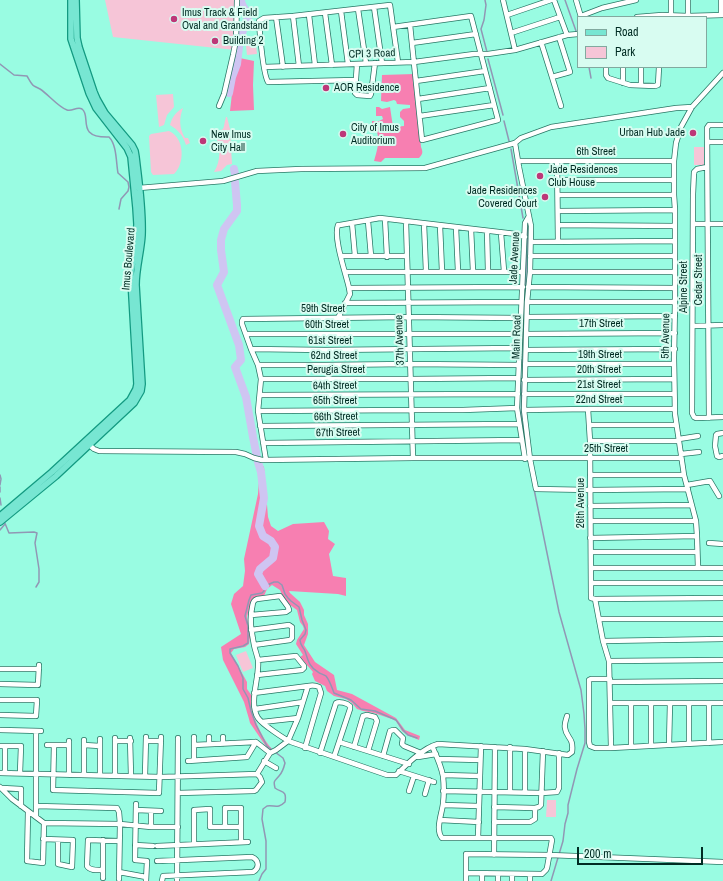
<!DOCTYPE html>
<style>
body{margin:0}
#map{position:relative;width:723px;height:881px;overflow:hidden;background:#99fce2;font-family:"Archivo Narrow",sans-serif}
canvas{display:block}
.legend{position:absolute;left:577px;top:16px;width:130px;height:52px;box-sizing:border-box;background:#d8fcf1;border:1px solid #82a99f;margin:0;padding:5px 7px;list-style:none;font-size:12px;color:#002c23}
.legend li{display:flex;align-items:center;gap:8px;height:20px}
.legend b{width:20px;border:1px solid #82a99f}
.scale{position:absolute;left:577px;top:847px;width:126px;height:18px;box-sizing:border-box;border:2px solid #002c23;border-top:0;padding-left:5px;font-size:12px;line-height:14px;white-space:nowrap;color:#002c23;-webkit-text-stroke:3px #d8fcf1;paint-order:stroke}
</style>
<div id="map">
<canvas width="723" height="881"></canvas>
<ul class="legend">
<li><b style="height:5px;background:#77e6d2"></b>Road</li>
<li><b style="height:11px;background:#f6c5d7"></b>Park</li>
</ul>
<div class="scale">200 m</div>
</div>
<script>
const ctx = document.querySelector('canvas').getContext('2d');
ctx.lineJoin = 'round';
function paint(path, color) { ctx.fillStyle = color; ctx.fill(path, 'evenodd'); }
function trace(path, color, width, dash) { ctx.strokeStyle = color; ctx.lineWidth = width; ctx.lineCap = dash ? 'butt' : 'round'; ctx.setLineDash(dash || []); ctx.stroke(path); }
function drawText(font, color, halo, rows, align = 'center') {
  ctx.font = font + ' "Archivo Narrow",sans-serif'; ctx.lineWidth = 4; ctx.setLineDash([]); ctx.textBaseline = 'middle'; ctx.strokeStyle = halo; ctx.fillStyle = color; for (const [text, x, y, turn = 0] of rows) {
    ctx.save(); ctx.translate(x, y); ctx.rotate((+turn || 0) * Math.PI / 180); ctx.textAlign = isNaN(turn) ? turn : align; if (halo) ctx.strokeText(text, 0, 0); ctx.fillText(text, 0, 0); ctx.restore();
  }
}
paint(new Path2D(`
 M105,0H235L240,11L235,50L113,37Z
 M255,37L257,54L247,55L245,38Z
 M173,94L174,107L167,115L164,125L159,127L156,95Z
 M183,108C179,118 179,128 185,138H188L190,143L186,145C183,135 178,130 170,125C172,117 176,112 183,108Z
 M226,117H227L230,129L232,164L227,165L221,171L214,172C221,161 221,147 215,135L212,136L210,131C227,130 222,131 226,117Z
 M169,131C185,138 185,164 174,174L153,175L151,172L149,136L151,134Z
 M694,147H704V165H694Z
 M246,651L253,668L243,672L236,655Z
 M547,800H556V817H546Z`), '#f6c5d7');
paint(new Path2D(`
 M235,57L254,61L253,85L254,110L230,111L234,76L231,75Z
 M414,74L421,147C423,152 423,154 419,158H385L381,162L374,161C377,151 380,141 377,132H372V121H379L383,119L382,116H376V107H379L382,109L390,107L393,127L404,126V121L400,117V112L403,109L410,108V105L397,104L396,101L394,100L387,102L381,101L382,75Z
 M262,465L264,467L268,517L271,526L278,531L293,524L324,522L329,531L328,539L335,544L329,554L333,576L346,578V596L338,594L289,591L290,593L300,602L304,610V615L308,624V634L304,645L315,662L334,675L337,690L352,694L396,718L405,730L420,736L419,740L407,735L402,731L396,721L392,719L374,713L363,711L357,709L352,703L346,699L334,696L327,691L325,686L315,681L312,674L313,672L300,657L303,655L296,644L297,640L304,629L303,626L300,622L297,610C288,604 284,600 280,590L272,585L267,589L264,596L253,598L249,609L247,617L250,637L249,644L245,647L234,649L231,653L247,682V689L252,696C251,701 251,707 252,712C256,723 264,741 272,749L270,751L267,748L250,723L249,719L244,702L223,660L221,647L241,634L231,604L234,594L243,586L245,571L244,559L258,494L259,481L257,466Z`), '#f77fb1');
trace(new Path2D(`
 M485,0L486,5L484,20L481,29L487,52
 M565,0L576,31
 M488,59L503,115
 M0,64L14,75L27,76C29,79 31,84 34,86C36,87 38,88 40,89C48,94 58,107 67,110C72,112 77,106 82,109C92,116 75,138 109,137C117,145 116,163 118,173L128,182L129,187L128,191L121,199L119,209
 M589,67L591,78
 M504,121L509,141
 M511,149L523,218
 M525,299L528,225
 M524,328L521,415L526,448
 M0,475L1,479L0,485
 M0,487V492
 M534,489L559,612L581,690L584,714L585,729V743L577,769L568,805V813L565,824L563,841L551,881
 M0,498L1,505
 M4,521L9,533L34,532L37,533L35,543L39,569V582L36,587
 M0,530L5,524
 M259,881L262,874L266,869V841L262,819L263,809L267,806C275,805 278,809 285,802C287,790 282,793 275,788C273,780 275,781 279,776C282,773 284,767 285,763L283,758L267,746L256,725L251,711L248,698L243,689V678L238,666L230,653V649L243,646L248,643V626L245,616L249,600L251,595L262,593L264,591L265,586L274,582H278L282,585L285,594L288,598L291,601L299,607L302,620L306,630L305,634L300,640C300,645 303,647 305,651C308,660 309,667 318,672C320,674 323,674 326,676C330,681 332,688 334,693L351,700L361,709L375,711L396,720L403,730L408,735L417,738`), '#9197b4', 1.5);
trace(new Path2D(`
 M229,93L232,77L237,64L240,38L249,15C246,10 241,6 241,0
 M234,169L235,174
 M235,182L237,205V211L224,229L221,240V250L224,272L217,285L239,345L241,360L235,367L246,397L253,437L258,462L261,472L264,498L259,526L263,536L271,541L275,547L273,558L260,569L258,574L265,586`), '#cfc5f2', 8);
const minor = new Path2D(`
 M503,0L515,50
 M554,0L567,35
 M576,0L581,17
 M671,0V15
 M721,0V15
 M374,7L382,63
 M358,9L366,63
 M341,11L348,64
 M325,13L332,65
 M309,15L315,65
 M507,15L551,0
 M293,16L299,66
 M581,16L602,8L636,0
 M688,16V0
 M276,17L283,67
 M637,17L662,15L688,16L723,15
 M393,27L471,16L498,120L422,140L410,25
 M511,33L560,17
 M541,42L552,77L561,106
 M412,43L476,34
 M357,64L355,93L357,95L370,96L371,94L375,63
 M264,67L414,62L474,54H488L515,50L567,35L578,34
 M606,67V75L608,78L630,85L655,86L658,85L659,67
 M641,67V85
 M552,77L570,72L559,37
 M356,80L268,82C263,74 260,35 259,23V21L264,18L293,16L390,5L398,62
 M416,81L485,71
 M623,83V67
 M418,99L490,88
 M219,106L224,94L233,55L236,40L237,0
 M420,116L494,105
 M707,142H723
 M518,161H674
 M557,161L558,242
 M707,167L697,169L694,172L693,194L692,413L694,417L696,418L723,417
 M558,180H674
 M139,188L223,181L257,171L301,169L425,168L515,143
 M558,195H674
 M558,211L675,210
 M385,219L387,257
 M368,221L371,256
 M406,222L413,458
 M352,223L355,256
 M424,224L426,271
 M693,224H723
 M558,225L675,226
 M440,226L442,271
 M456,228L458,271
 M471,229L473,271
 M487,231L488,271
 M501,233L504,271
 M531,242L675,241
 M341,256H407
 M530,256H675
 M345,272H523
 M530,272H675
 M528,287L675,288
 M349,288L523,287
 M527,302H675
 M345,303L521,302
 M527,317L675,316
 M338,318L350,294L349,288C346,274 333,238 338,225H340L380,218L516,234L525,237
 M693,326L723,325
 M246,334H520
 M526,334L675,333
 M251,349L325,350L519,348
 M526,350L675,349
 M525,364H674
 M258,365H325L410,364L519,365
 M261,379H411L518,378
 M524,380L674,379
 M524,394H674
 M260,395L518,394
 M588,409L590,441L591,598L595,599L723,598
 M524,410L588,409H675
 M258,411L412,410H463L517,408
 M709,418L707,128L709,125H723
 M589,425H676
 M260,426C347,426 433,425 519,424
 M723,433L717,434L716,435L715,446L717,456L719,457L723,456
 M679,439L698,436
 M590,441H679
 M87,443L94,449L99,451L236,452L245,454L254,458L262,460L413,458H681
 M263,443L522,440
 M681,454L699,452
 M525,459L522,440L517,408L525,223L529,216
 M266,460L258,411L261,379L258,365L251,349L242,324V321L243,319L409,317L521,318
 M590,475H684
 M687,485L710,481L719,496
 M688,489L590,490L536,489L530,459L524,410L527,302L530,272L531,226L519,167L515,143L521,138L551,127L676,108L692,107
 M590,506L691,505
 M591,521H696
 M590,538L697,536
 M709,543L723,544
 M591,552H697
 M591,568H723
 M698,568L697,536L696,521L684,475L675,414L674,358L675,302V210L674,195V161L676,143L681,127L692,107L723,73
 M591,583H723
 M595,599L603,641L609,661L611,748L723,742
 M251,615L286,612L289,610L288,607L280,596L257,599C252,601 253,604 252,608C249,621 252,633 254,645C255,650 257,655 258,660C260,678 248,702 258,718C262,724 284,739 291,742L387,775H396C407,764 423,748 438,744L525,749L568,755L572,752C574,737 566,738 565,728C564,724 566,720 567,716
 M599,619H723
 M251,630L289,625L292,627V638L290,640L254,645
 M603,641L723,639
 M609,661L723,660
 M0,669H39
 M257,675L302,670L304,668V666L296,656L258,660
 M610,679H591L589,680V742L590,746L595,748H611
 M610,682L723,681
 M0,684L38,685L39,665
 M254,693L308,686L298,718L288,741L276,750L270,753L257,774
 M0,700H37L36,716L0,715
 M610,703H723
 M631,703V746
 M651,703V745
 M709,704V743
 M255,709L303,702
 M262,722L298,718
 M0,730L41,731
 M36,731V817
 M194,737V760
 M209,737V744
 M223,737V744
 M130,738L131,776
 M115,741H131
 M146,741H161
 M339,742L409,764
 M689,743V703
 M47,745H69
 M54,745L53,790L159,793L161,737
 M84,745L100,746
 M194,745L256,742L270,753
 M669,745L670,703
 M0,746H21L20,773
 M432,746C436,755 441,765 443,776C444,785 444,795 443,804C442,813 435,830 442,838H551L552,840L547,868L546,870L542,874L466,873
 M354,747L363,716L367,715L375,717L377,721L368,751
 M510,747V792
 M305,748L321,693L319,687C315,685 313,685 308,686
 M525,749V792
 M320,753L336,703C339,701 347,703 350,706V709L334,757
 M383,756L390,731L393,730H395L403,738L402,744L404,746L421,753
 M418,757L436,754
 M438,759L480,760
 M188,761L247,757L256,742
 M264,761L276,768
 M399,771L434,782
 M0,773L161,777L257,774L260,777L262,782L256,790L254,791L178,793
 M5,773V746
 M69,775V741
 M84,775V740
 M100,775V739
 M443,775L480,776
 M115,776V738
 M145,776L146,737
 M0,787L12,799L44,823L120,824L151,827H178
 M2,788L21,789V806
 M409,791L414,776
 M443,791L542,793L557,792L559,788V753
 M425,794L429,780
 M136,804L135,860L147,861L146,881
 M443,805L479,806
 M36,806L117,808L119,812L120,824L119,879
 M494,807L535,808L539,807L541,805L543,751
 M136,810L161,811
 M28,812L27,861L43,863L44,823
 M440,820L479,822
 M494,822H530L535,819V808
 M151,827V811
 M225,827V808H241V842
 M478,838L481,746
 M43,839L73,840L72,867L58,864V840
 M194,844V810L210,809V827H241
 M135,845L153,846
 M157,846L248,842
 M494,855L495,747
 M157,861L252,857C259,860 260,868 253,872L163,876L162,881
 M103,870C98,870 90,871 87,866L88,840L119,841
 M119,872L146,877
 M103,878V840
 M177,881L178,738
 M466,881V854L550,855L723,862
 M482,881V874
 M498,881V874
 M512,881V874
 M530,881V874`);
const major = new Path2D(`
 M0,516L52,472L130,400L136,389L137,384L131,280V271L136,246L137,224L136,208L131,157L127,148L96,108L89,93L71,39V0
 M0,522L56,476L134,403L141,391L142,384L136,285C136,268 141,252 142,235C143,209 139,183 136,157L135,151L132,145L105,113L97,99L94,92L79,47L77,38L76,0`);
trace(minor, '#297765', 6);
trace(major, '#139a81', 8);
trace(minor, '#fff', 4.5);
trace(major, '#77e6d2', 5.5);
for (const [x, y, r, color] of [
 [174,19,4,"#bd3778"],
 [215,41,4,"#bd3778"],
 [326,88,4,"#bd3778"],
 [693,133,4,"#bd3778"],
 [343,134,4,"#bd3778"],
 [203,141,4,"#bd3778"],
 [540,176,4,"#bd3778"],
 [545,197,4,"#bd3778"]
]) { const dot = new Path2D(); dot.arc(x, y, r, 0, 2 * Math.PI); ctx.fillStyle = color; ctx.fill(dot); trace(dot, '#d8fcf1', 1.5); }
drawText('11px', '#002c23', '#d8fcf1', [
 ["Imus Track & Field",182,13],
 ["Oval and Grandstand",182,26],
 ["Building 2",223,41],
 ["AOR Residence",334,88],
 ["City of Imus",351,128],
 ["Auditorium",351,141],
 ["Urban Hub Jade",685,133,"right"],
 ["New Imus",211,135],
 ["City Hall",211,148],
 ["Jade Residences",548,170],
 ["Club House",548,183],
 ["Jade Residences",537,191,"right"],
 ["Covered Court",537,204,"right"]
], 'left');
drawText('11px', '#002c23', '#d8fcf1', [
 ["CPI 3 Road",372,54,-2],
 ["6th Street",596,152],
 ["Jade Avenue",515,258,-87],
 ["Imus Boulevard",129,259,-85],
 ["Cedar Street",699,280,-90],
 ["Alpine Street",684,287,-90],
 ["59th Street",323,309],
 ["17th Street",601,324],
 ["60th Street",327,325],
 ["5th Avenue",666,336,-89],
 ["Main Road",517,337,-88],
 ["37th Avenue",400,340,-92],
 ["61st Street",330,341],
 ["19th Street",600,355],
 ["62nd Street",334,356],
 ["Perugia Street",336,370],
 ["20th Street",599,370],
 ["21st Street",599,385],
 ["64th Street",335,386,-1],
 ["22nd Street",599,400],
 ["65th Street",335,401],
 ["66th Street",336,417,-1],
 ["67th Street",338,433,-1],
 ["25th Street",606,449],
 ["26th Avenue",581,503,-90]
]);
</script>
